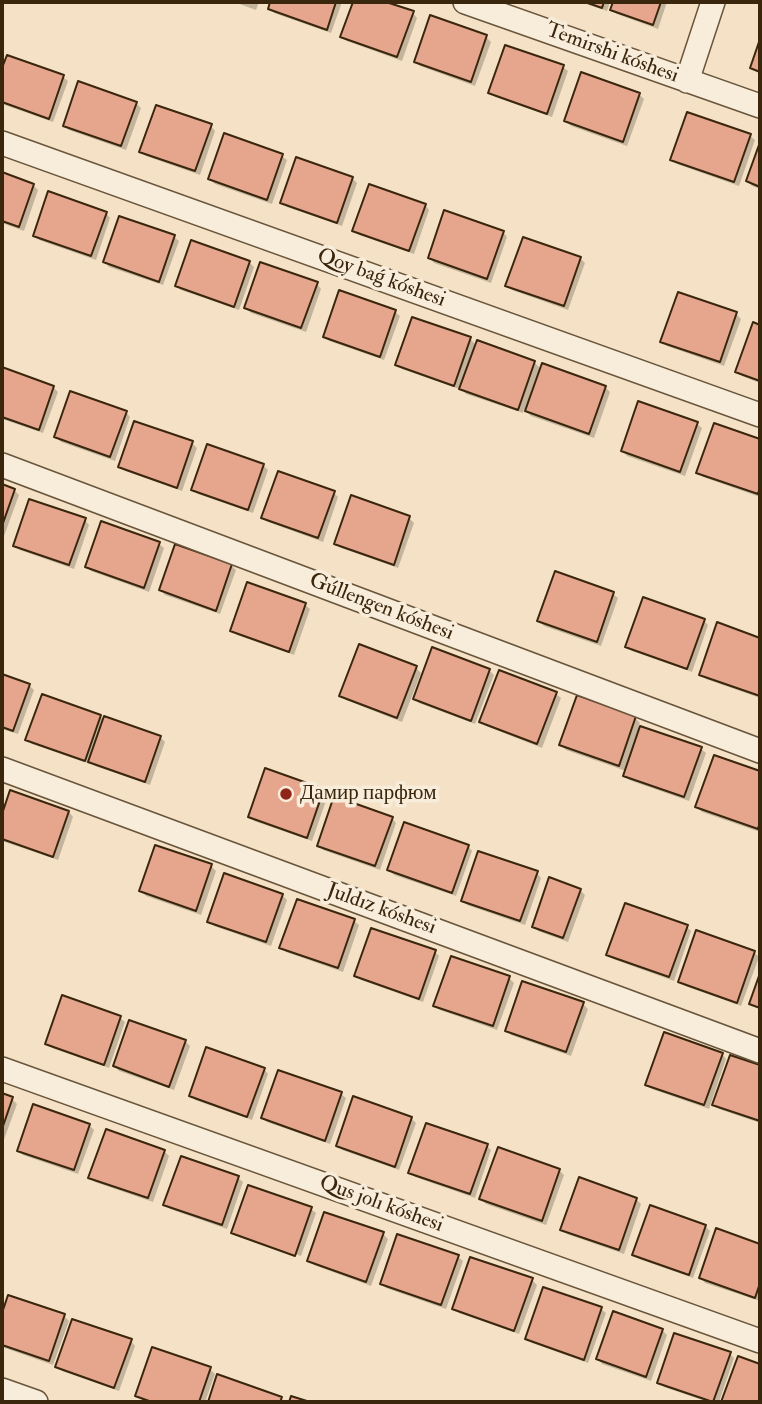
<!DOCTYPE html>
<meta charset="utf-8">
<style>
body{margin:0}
#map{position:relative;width:762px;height:1404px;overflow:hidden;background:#f5e2c6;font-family:"IM FELL Double Pica",serif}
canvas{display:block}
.frame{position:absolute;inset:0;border:4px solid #39260d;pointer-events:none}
</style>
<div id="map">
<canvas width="762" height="1404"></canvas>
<div class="frame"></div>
</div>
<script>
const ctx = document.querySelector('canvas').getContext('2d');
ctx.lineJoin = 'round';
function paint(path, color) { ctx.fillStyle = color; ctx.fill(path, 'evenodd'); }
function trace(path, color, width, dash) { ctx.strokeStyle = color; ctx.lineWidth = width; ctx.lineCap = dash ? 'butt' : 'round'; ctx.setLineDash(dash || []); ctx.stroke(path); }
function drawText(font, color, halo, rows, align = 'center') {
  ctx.font = font + ' "IM FELL Double Pica",serif'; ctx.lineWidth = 7; ctx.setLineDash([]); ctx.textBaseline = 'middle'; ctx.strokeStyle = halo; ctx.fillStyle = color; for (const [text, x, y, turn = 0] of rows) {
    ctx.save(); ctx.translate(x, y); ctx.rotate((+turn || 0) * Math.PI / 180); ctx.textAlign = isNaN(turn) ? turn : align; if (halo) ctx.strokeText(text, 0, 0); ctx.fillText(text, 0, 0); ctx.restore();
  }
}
paint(new Path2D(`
 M234,2H259L256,10Z
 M272,2H342L331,33L274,13L270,8Z
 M355,2H381L413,13L417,18L402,61L347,41L342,37Z
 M580,2H610L607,11Z
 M615,2H667L658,29L617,14L612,10Z
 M486,37L491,42L475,86L420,66L416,62Z
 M8,57L63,77L68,81L53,122L2,104V74Z
 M563,67L568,71L552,117L495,97L490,92Z
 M639,94L644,99L627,146L571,126L566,121Z
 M136,103L141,108L126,150L69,130L65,125Z
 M211,126L215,131L200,175L146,156L141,151Z
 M225,136L282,156L287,160L272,204L215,184L210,179Z
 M750,136L755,140L739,186L677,164L672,159Z
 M760,147V189L752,186L748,181Z
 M2,174L33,185L38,190L24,231L2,223Z
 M352,178L357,183L342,226L287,207L282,202Z
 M425,205L429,210L414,254L359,235L354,231Z
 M106,213L110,218L96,260L39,240L35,235Z
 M503,232L507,237L491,283L434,263L430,258Z
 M174,237L179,241L163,285L109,267L105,262Z
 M580,258L585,263L568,310L512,290L507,285Z
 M249,262L254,267L239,310L181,290L177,285Z
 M317,284L321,289L306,332L251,313L246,308Z
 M395,312L400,316L384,360L329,341L325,337Z
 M736,314L741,319L724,366L667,346L662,341Z
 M754,324L760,327V383L742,376L737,372Z
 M470,339L477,346L534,362L542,370L605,387L610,392L594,438L531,416L524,409L523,413L466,394L460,387L459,389L402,369L397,365Z
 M2,369L53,387L58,392L43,433L2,419Z
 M126,412L130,417L115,461L61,442L56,437Z
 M697,424L702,428L685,476L627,456L623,451Z
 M715,425L760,441V497L703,477L698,472Z
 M192,443L197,448L182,491L125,471L120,466Z
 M263,465L268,470L253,513L198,494L193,489Z
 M2,486L14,490L19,495L4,536H2Z
 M334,493L338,497L323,542L268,522L263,518Z
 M352,498L409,518L414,523L398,568L341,548L336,543Z
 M85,520L89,525L74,569L20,550L15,545Z
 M159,544L164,548L149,592L91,571L87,567Z
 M231,565L236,570L220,614L165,595L161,590Z
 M613,594L618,598L601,646L544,626L539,621Z
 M305,605L310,609L294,655L237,635L232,630Z
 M704,621L708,625L692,672L632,651L627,647Z
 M718,625L760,640V698L706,679L701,674Z
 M416,668L421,673L402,722L346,700L341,695Z
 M489,670L494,675L475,724L419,703L415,698Z
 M2,676L29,685L34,690L18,734L2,729Z
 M556,694L561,698L542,748L486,726L481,722Z
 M100,716L104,720L160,737L165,742L150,785L95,766L90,762V764L32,744L27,740Z
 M635,718L640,723L638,727L701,749L706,753L689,801L629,780L625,775L626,771L566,750L561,745Z
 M715,757L760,773V832L702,812L697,807Z
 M323,791L328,795L312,841L254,821L250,816Z
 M11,792L69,812L73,817L58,860L2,841V820Z
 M392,818L396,823L380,870L323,850L319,845Z
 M468,846L472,851L456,896L394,875L389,870Z
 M211,866L216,871L201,915L146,896L141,891Z
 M537,873L541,878L525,925L467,905L463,900Z
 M580,890L585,895L568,942L538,931L534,926Z
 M282,895L287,900L271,946L214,926L209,921Z
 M354,921L359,925L343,972L286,952L281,948Z
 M687,927L691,931L674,981L613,959L608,955Z
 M435,952L439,956L423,1002L361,980L356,976Z
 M754,952L759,957L741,1006L685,986L680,982Z
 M509,978L514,983L497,1030L440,1010L435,1005Z
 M583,1004L588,1009L571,1056L511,1035L507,1030Z
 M120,1018L125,1022L109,1068L52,1048L47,1043Z
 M185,1041L190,1046L174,1090L119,1071L115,1066Z
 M722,1054L726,1059L709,1109L652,1089L647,1084Z
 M731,1057L760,1067V1123L719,1109L714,1104Z
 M264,1069L268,1074L252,1120L195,1100L191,1095Z
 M341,1094L346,1098L330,1144L267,1122L263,1118Z
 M2,1095L12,1099L17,1104L2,1145Z
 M411,1118L416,1123L399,1170L342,1150L338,1146Z
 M89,1125L94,1130L78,1174L23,1155L19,1150Z
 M487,1146L491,1150L475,1198L415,1177L410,1172Z
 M164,1151L169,1156L153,1202L95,1182L90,1177Z
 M182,1158L238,1178L243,1182L227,1229L170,1209L166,1204Z
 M559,1170L564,1175L546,1225L486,1204L481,1199Z
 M636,1199L641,1204L624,1254L567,1234L562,1229Z
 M311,1209L316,1213L301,1256L237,1233V1236L234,1232Z
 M705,1226L710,1231L693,1278L639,1259L634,1255Z
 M717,1230L760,1245V1301L705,1283L701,1278Z
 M383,1234L388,1239L371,1286L314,1265L309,1261Z
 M458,1257L463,1261L446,1309L386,1288L382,1283Z
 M532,1280L537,1285L519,1334L459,1313L454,1309Z
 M9,1297L64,1316L69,1321L53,1365L2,1347V1319Z
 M601,1309L606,1313L588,1363L532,1343L527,1338Z
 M662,1330L667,1335L651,1381L602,1364L598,1359Z
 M131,1341L135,1346L119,1391L62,1371L57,1367Z
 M730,1354L734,1358L719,1402H708L664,1387L659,1382Z
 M210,1369L215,1374L205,1402H147L142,1400L137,1396Z
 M218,1377L281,1398L285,1402H209Z`), '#0003');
const building = new Path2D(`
 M270,2H336L327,30L268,9Z
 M353,2H386L414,11L397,57L340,37Z
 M585,2H604L602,8Z
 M613,2H661L653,25L610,10Z
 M430,15L487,35L471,82L414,62Z
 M760,39V72L750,68Z
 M505,45L564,65L547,114L488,93Z
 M7,55L64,75L49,119L2,102V68Z
 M581,72L640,93L623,142L564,121Z
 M78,81L137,102L121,146L63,126Z
 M156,105L212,124L195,171L139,152Z
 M687,112L751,134L734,182L670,160Z
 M224,133L283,154L267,200L208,179Z
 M760,142V187L746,181Z
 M296,157L353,177L337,223L280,203Z
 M2,172L34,184L19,227L2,221Z
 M369,184L426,204L409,251L352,231Z
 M48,191L107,212L91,256L33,236Z
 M444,210L504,231L487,279L428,258Z
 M119,216L175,235L159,282L103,262Z
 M523,237L581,257L564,306L505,286Z
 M191,240L250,261L234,307L175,286Z
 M260,262L318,282L301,328L244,308Z
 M339,290L396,310L380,357L323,337Z
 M678,292L737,312L720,362L660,342Z
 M412,317L471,337L454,386L395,365Z
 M753,322L760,325V381L735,372Z
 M477,340L535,361L518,410L459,389Z
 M542,363L606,386L589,434L525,411Z
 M2,367L54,386L39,430L2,417Z
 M70,391L127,411L110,457L54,437Z
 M638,401L698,422L680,472L621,451Z
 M134,421L193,441L177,488L118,467Z
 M714,423L760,439V487L758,494L696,473Z
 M207,444L264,464L248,510L191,490Z
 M278,471L335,491L318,538L261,518Z
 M2,484L15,489L2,526Z
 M351,495L410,516L394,565L334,544Z
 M29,499L86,518L69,565L13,546Z
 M101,521L160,542L144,588L85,567Z
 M175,544L232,564L216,611L159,590Z
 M555,571L614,592L597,642L537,621Z
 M247,582L306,603L289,652L230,631Z
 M643,597L705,619L687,669L625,647Z
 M717,622L760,638V696L699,675Z
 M359,644L417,666L397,718L339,696Z
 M432,647L490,669L471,721L413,699Z
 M499,670L557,692L537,744L479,722Z
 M2,674L30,684L13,731L2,727Z
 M42,694L101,715L85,761L25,740Z
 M577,695L636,716L619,766L559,745Z
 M104,716L161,736L145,782L88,762Z
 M640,726L702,747L684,797L623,776Z
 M714,755L760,771V822L758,829L695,807Z
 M265,768L324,789L307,838L248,817Z
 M10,790L69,811L53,857L2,839V814Z
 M334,796L393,817L375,866L317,846Z
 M404,822L469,845L452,893L387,870Z
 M155,845L212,864L196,911L139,891Z
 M478,851L538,871L520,921L461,901Z
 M224,873L283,894L266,942L207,922Z
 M549,877L581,889L563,938L532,927Z
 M297,899L355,919L338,968L279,948Z
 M625,903L688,925L669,977L606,955Z
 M371,928L436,950L419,999L354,976Z
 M696,930L755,951L737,1003L678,982Z
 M451,956L510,976L493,1026L433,1006Z
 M760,973V1008L749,1004Z
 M522,981L584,1002L566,1052L505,1031Z
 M62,995L121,1016L104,1065L45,1044Z
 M129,1020L186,1040L169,1087L113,1066Z
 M664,1032L723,1053L704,1105L645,1085Z
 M206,1047L265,1068L247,1117L189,1096Z
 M730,1055L760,1065V1121L712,1105Z
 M278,1070L342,1092L325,1141L261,1118Z
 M2,1093L13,1097L2,1129Z
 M353,1096L412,1117L395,1167L336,1146Z
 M33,1104L90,1124L74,1170L17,1151Z
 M426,1123L488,1144L470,1194L408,1173Z
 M106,1129L165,1150L148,1198L88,1178Z
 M498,1147L560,1169L542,1221L479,1199Z
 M181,1156L239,1176L222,1225L163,1205Z
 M579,1177L637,1198L619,1250L560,1230Z
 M248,1185L312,1207L295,1256L231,1233Z
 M650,1205L706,1225L689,1275L632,1255Z
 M324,1212L384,1232L366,1282L307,1261Z
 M716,1228L760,1244V1283L755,1298L699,1278Z
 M397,1234L459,1255L441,1305L380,1284Z
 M470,1257L533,1278L514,1331L452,1309Z
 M543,1287L602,1307L584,1360L525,1339Z
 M8,1295L65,1314L49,1361L2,1345V1313Z
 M613,1311L663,1329L646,1377L596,1359Z
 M72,1319L132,1339L114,1388L55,1367Z
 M674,1333L731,1352L713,1402L657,1383Z
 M152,1347L211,1367L199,1402H152L135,1396Z
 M738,1356L760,1364V1402H721Z
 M217,1374L282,1397L280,1402H208Z
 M291,1396L310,1402H289Z`);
paint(building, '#e6a58d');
trace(building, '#39260d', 2);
const minor = new Path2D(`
 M465,2L760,106
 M687,81L713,2
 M2,143L760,415
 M2,465L760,751
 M2,769L760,1051
 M2,1069L760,1341
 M2,1390L36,1402`);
trace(minor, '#68553b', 26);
trace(minor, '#f8ecda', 23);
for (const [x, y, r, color] of [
 [286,794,7,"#8f2418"]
]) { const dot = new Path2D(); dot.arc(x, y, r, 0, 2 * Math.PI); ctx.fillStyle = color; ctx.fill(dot); trace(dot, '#f8ecda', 2.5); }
drawText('21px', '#39260d', '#f8ecda', [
 ["Temirshi kóshesi",612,54,20],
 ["Qoy baǵ kóshesi",381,279,20],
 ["Gúllengen kóshesi",381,608,21],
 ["Juldız kóshesi",381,910,20],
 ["Qus jolı kóshesi",381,1205,20]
]);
drawText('21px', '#39260d', '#f8ecda', [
 ["Дамир парфюм",300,794]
], 'left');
</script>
